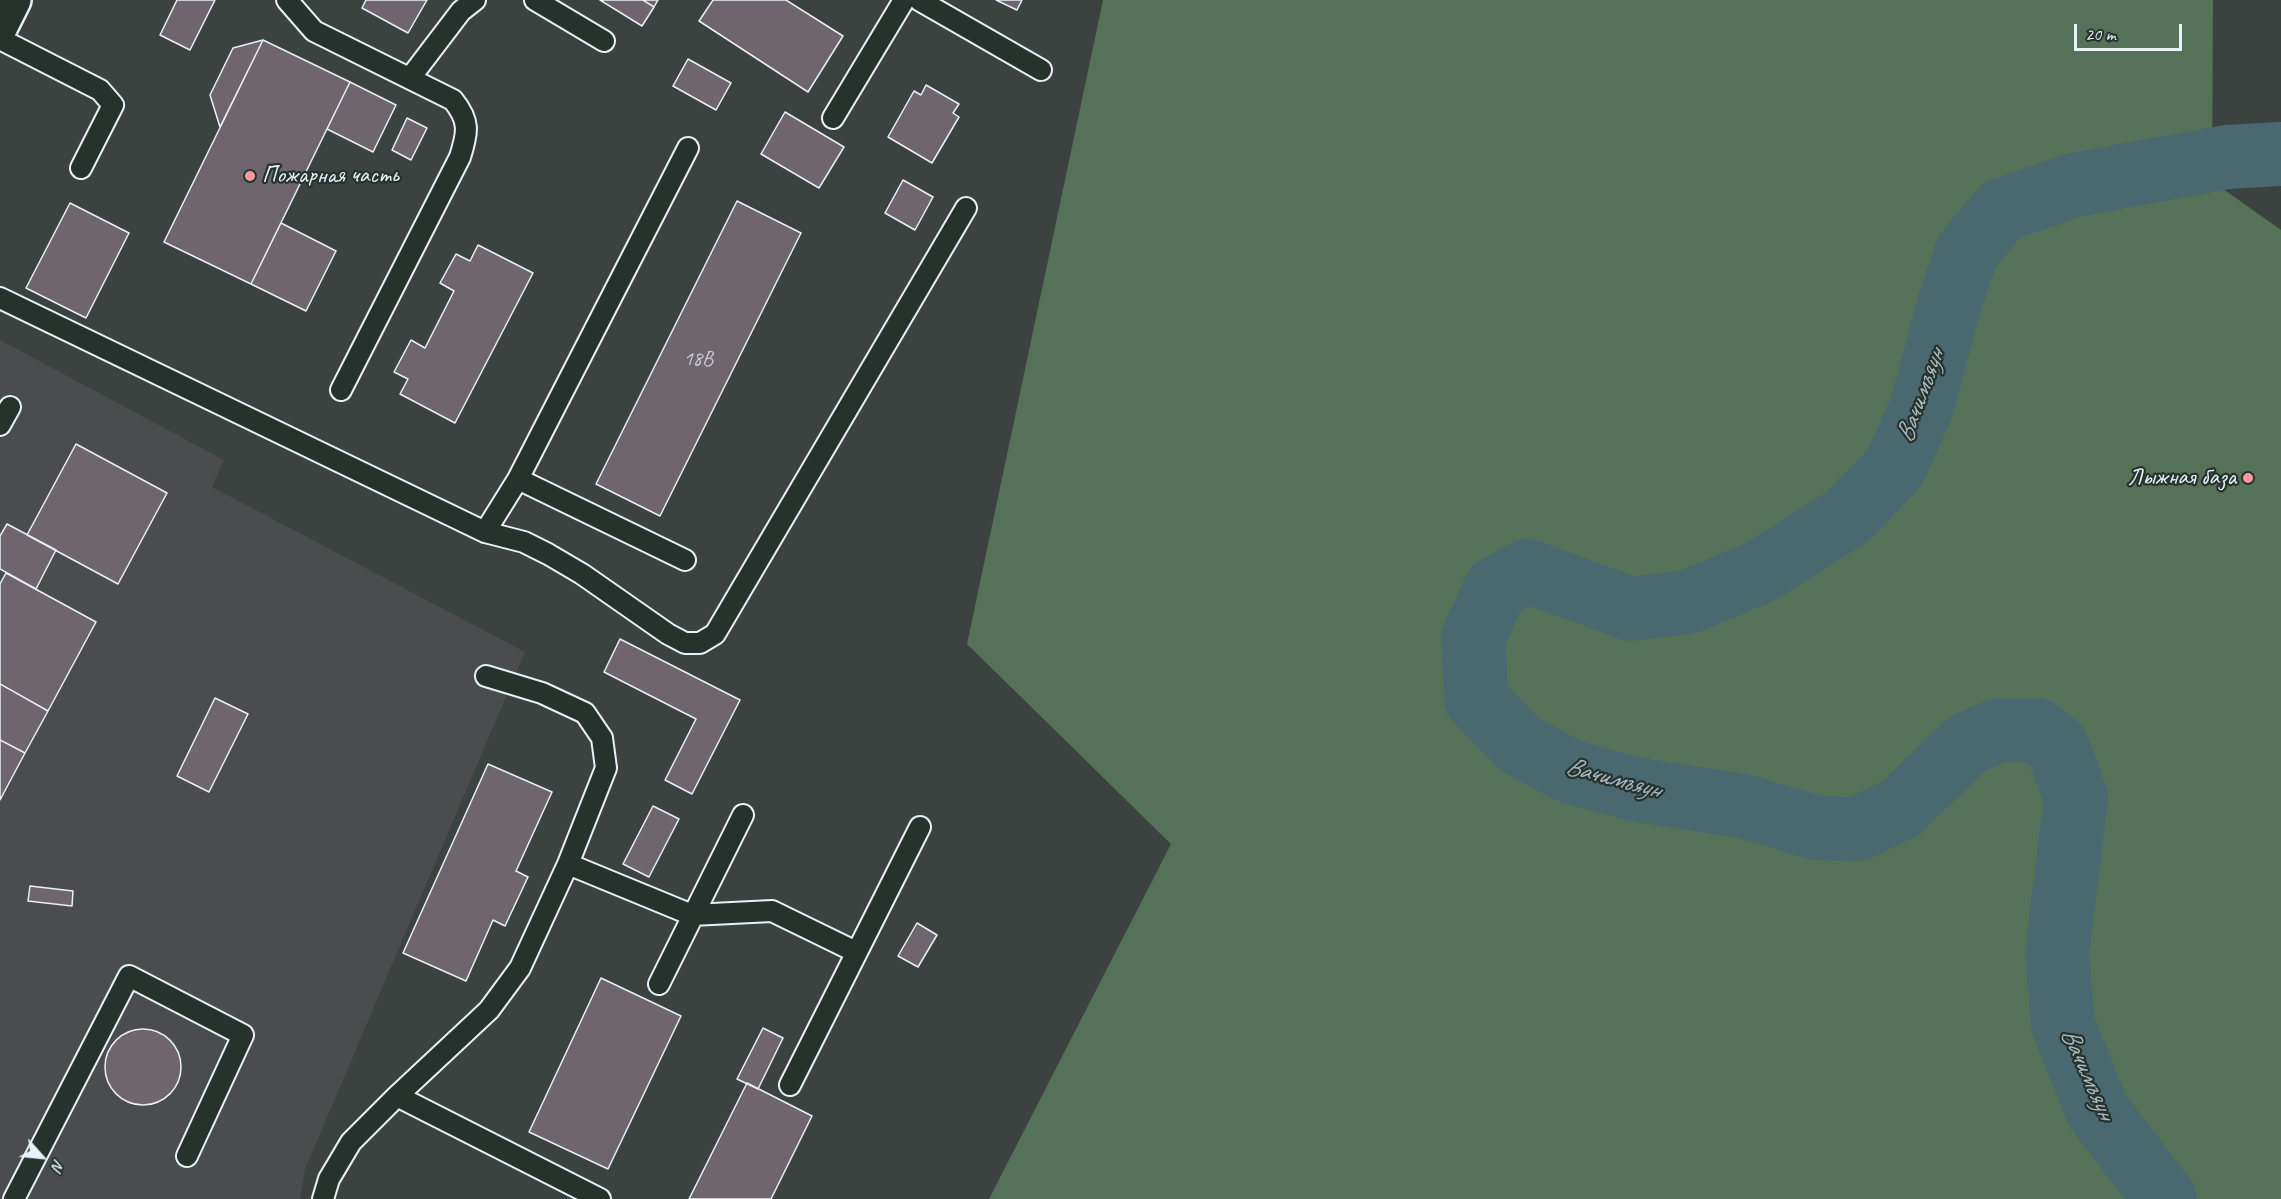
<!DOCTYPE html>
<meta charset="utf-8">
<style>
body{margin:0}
#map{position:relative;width:2281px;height:1199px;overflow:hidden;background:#3c4240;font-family:Caveat,sans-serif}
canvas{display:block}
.north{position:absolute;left:12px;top:1127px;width:60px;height:60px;-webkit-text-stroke:4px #26332d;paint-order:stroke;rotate:117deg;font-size:16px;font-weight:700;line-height:24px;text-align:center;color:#e8f1f8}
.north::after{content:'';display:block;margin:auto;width:21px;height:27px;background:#e8f1f8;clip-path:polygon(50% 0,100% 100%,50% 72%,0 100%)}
.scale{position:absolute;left:2074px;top:24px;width:108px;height:27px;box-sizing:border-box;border:3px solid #e8f1f8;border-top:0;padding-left:8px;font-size:18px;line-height:21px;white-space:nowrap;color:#e8f1f8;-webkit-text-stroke:4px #26332d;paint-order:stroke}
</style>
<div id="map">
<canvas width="2281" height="1199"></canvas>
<div class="north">N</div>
<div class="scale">20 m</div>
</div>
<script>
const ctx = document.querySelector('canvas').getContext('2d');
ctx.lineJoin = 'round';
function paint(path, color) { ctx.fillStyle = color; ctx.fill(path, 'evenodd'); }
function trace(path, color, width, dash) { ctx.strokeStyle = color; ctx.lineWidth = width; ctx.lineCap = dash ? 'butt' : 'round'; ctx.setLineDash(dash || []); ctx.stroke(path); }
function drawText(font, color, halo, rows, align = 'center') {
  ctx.font = font + ' Caveat,sans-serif'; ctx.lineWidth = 4.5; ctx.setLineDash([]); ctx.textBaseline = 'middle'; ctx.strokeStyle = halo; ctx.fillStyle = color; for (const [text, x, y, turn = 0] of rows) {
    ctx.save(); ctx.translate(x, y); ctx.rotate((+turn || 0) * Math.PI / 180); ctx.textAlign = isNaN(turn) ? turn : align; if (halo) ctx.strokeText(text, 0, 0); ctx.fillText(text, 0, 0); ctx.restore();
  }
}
paint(new Path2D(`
 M0,340L224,460L212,487L525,652L305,1169L300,1199H0Z`), '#4b4c4d');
paint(new Path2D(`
 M1103,0H2213L2212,181L2281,230V1199H989L1171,844L967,644Z`), '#557158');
trace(new Path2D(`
 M2165,1199L2097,1110L2063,1024L2057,953L2076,797L2057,746L2037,730H1999L1967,744L1901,808L1858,829L1817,828L1743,806L1638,790L1571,772L1519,744L1476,699L1473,637L1496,588L1527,571L1631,609L1688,602L1760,572L1847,517L1895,467L1922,406L1949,305L1967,251L2002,210L2074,185L2227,157L2281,154`), '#496870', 64);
const building = new Path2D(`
 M177,0H215L190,50L160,35Z
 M366,0H427L408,33L362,8Z
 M600,0H643L654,7L642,26Z
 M643,0H658L654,7Z
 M713,0H786L843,36L808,92L699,21Z
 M996,0H1022L1017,10Z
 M263,40L350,82L251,284L164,242Z
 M263,40L220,127L210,95L233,48Z
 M688,59L731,83L716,110L673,86Z
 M350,82L396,105L373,152L327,129Z
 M926,85L959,104L953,113L959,117L932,163L888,137L914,91L921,95Z
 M785,112L844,147L819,188L761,154Z
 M407,118L427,128L411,160L392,150Z
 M903,180L933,197L915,230L885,213Z
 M737,201L801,233L660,516L596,484Z
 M70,203L129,233L86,318L26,288Z
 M281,223L336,251L306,311L251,284Z
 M478,245L533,273L455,423L400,394L408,379L394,372L411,340L425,348L454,291L440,283L456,254L470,261Z
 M76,444L167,493L118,584L27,535Z
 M7,524L56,550L36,589L0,569V536Z
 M6,573L96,622L48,711L0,684V584Z
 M620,639L740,700L692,794L665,780L696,719L604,672Z
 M0,684L48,711L25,753L0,740Z
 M215,698L248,714L209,792L177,776Z
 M0,740L25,753L0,800Z
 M488,764L552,792L516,871L528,877L505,926L493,920L466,981L403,953Z
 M653,806L679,819L649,877L623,864Z
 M30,886L73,891L72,906L28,901Z
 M917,923L937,935L918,967L898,956Z
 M601,978L681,1016L608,1169L529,1132Z
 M763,1028L783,1038L758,1089L737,1079Z
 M105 1067a38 38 0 1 1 76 0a38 38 0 1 1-76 0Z
 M747,1083L812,1116L771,1199H689Z`);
paint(building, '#6f656c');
trace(building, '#e8f1f8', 1.5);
const lane = new Path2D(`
 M287,0L314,31L453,100C470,121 468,132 460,157L341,390
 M535,0L604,41
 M919,0L1041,70
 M0,39L100,90L113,105L81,168
 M410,78L461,11L475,0
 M833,118L904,0
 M0,298L485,532L524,542L548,554L582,574L668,634L685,643H700L715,634L966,208
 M0,425L10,407
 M485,532L518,479
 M685,560L518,479L688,148
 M568,864L692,915L772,911L856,952
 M659,984L743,815
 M790,1085L920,827
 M397,1096L600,1199
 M14,1199L129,976L243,1035L187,1156
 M323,1199L329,1179L351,1142L397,1096L489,1010L520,968L568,864L606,768L602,738L585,713L542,693L486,676`);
const secondary = new Path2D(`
 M0,28L14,0`);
trace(lane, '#e8f1f8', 24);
trace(secondary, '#e8f1f8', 38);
trace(lane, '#26332d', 20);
trace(secondary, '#26332d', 33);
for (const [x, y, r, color] of [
 [250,176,6,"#ff9aa2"],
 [2248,478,6,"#ff9aa2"]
]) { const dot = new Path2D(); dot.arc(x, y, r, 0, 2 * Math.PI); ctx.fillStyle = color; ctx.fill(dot); trace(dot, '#26332d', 2); }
drawText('21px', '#caced5', null, [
 ["18В",698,359]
]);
drawText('24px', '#e8f1f8', '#26332d', [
 ["Пожарная часть",262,176],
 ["Лыжная база",2236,478,"right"]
], 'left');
drawText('italic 26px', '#a8bac2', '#26332d', [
 ["Вачимъяун",1921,396,-70],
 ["Вачимъяун",1613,779,15],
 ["Вачимъяун",2087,1074,66]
]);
</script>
